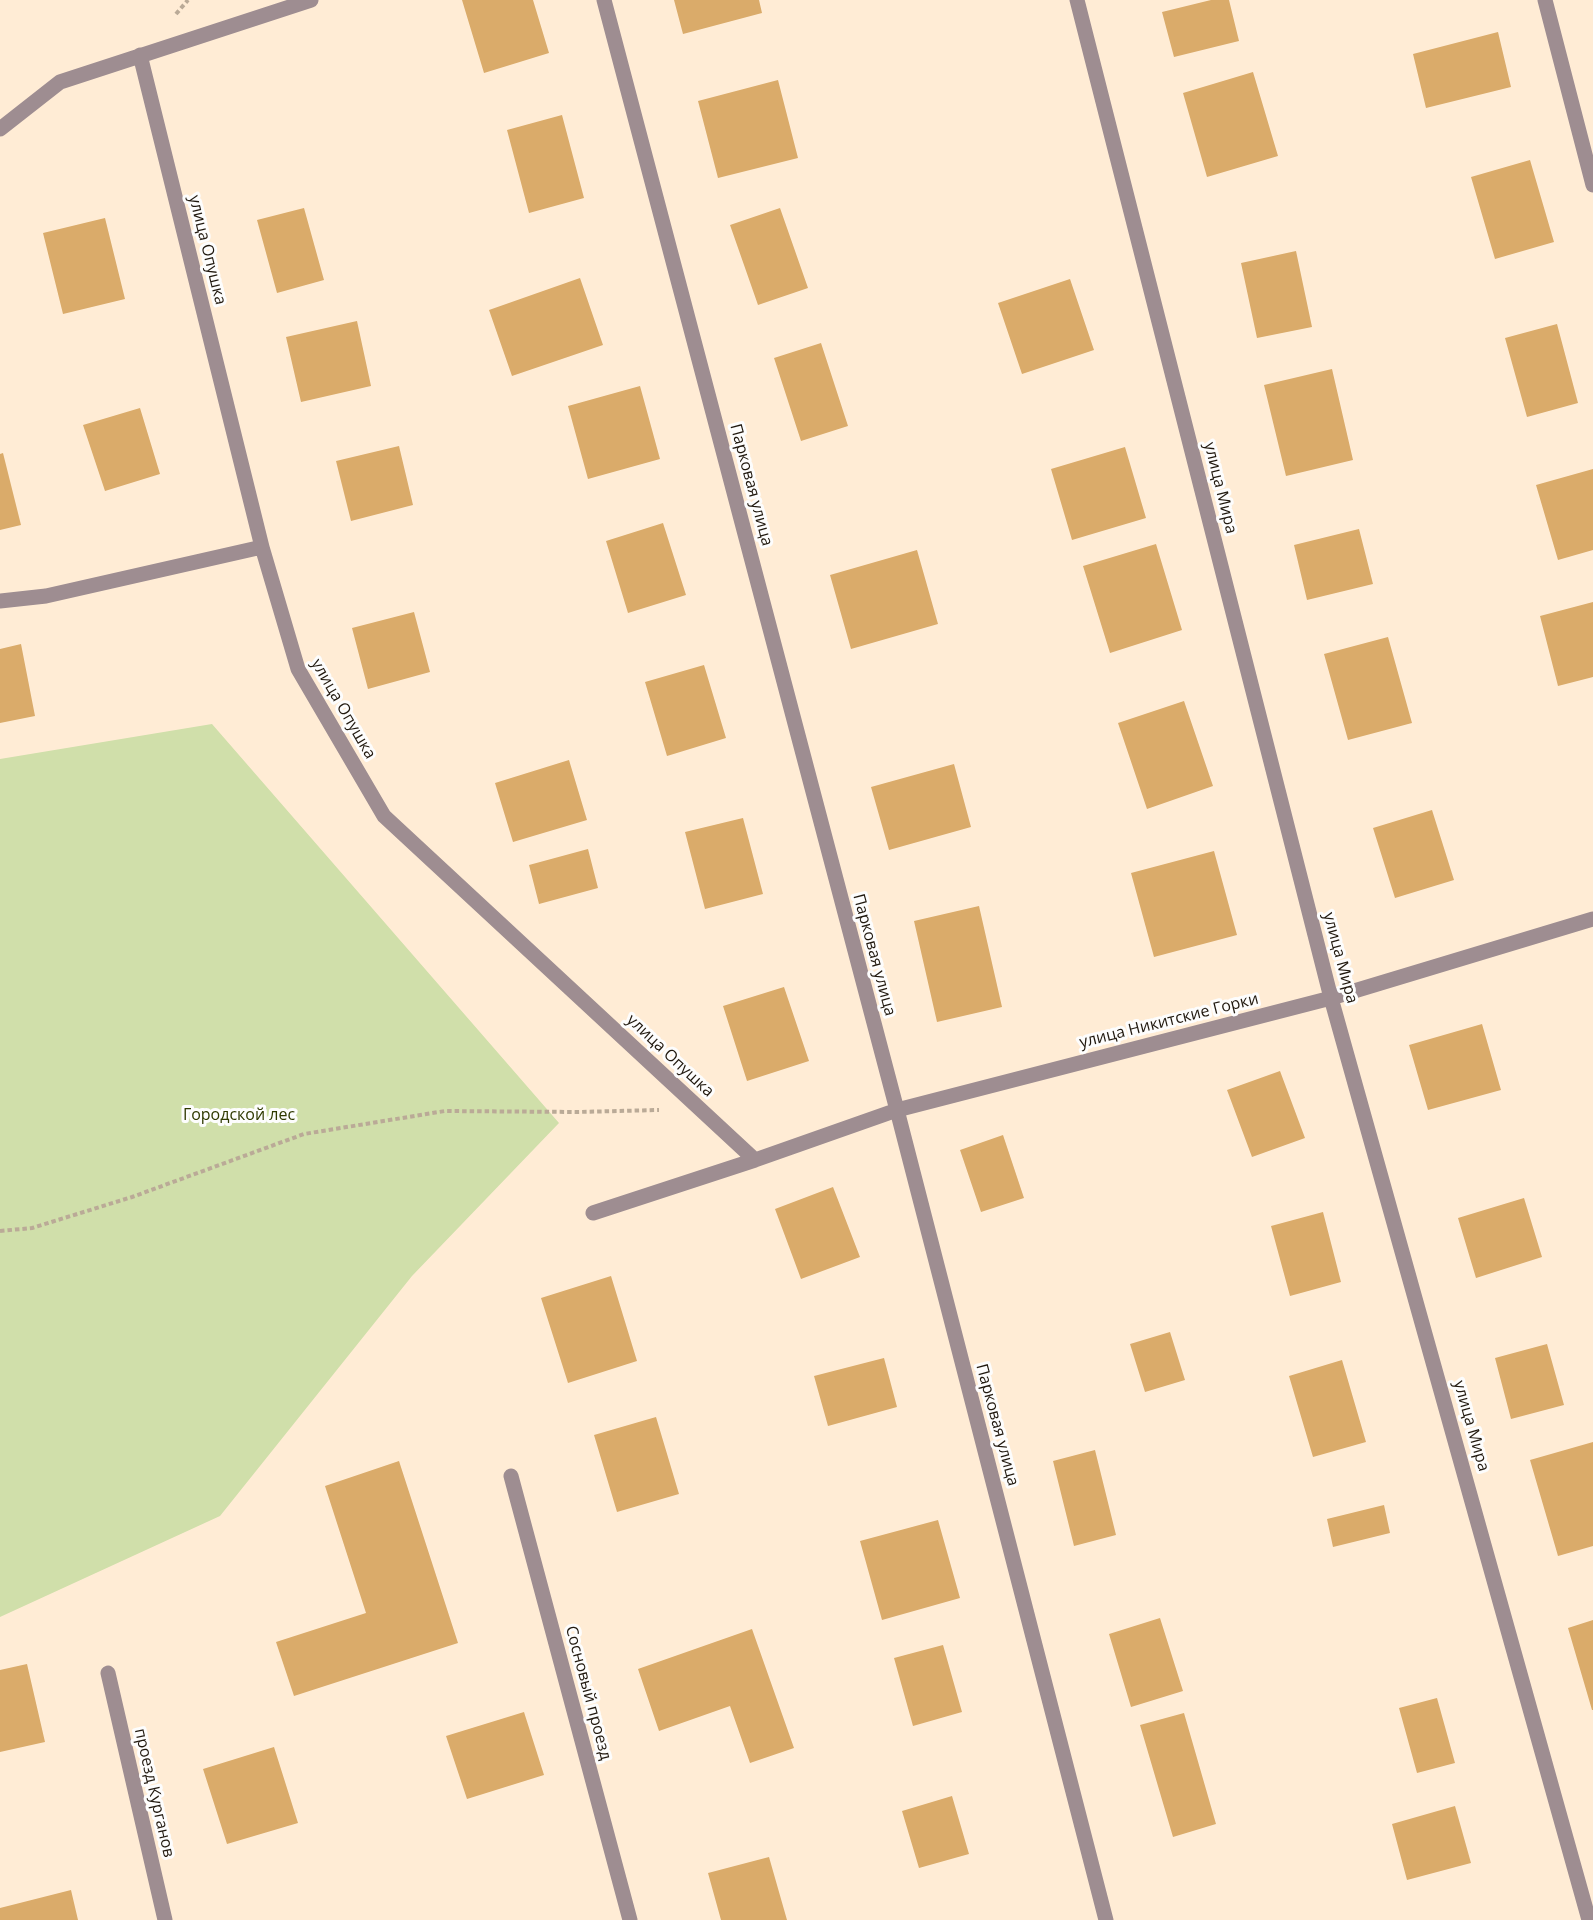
<!DOCTYPE html>
<meta charset="utf-8">
<style>
body{margin:0}
canvas{display:block;background:#ffecd5}
</style>
<canvas width="1593" height="1920"></canvas>
<script>
const ctx = document.querySelector('canvas').getContext('2d');
ctx.lineJoin = 'round';
function paint(path, color) { ctx.fillStyle = color; ctx.fill(path, 'evenodd'); }
function trace(path, color, width, dash) { ctx.strokeStyle = color; ctx.lineWidth = width; ctx.lineCap = dash ? 'butt' : 'round'; ctx.setLineDash(dash || []); ctx.stroke(path); }
function drawText(font, color, halo, rows, align = 'center') {
  ctx.font = font + ' "Open Sans",sans-serif'; ctx.lineWidth = 6; ctx.setLineDash([]); ctx.textBaseline = 'middle'; ctx.strokeStyle = halo; ctx.fillStyle = color; for (const [text, x, y, turn = 0] of rows) {
    ctx.save(); ctx.translate(x, y); ctx.rotate((+turn || 0) * Math.PI / 180); ctx.textAlign = isNaN(turn) ? turn : align; if (halo) ctx.strokeText(text, 0, 0); ctx.fillText(text, 0, 0); ctx.restore();
  }
}
paint(new Path2D(`
 M212,724L559,1123L412,1276L220,1516L0,1617V759Z`), '#d0dfaa');
paint(new Path2D(`
 M462,0H533L549,53L484,73Z
 M674,0H759L762,13L683,34Z
 M1211,0H1229L1239,41L1174,57L1162,12Z
 M1498,32L1511,87L1426,108L1413,54Z
 M1253,72L1278,156L1207,177L1183,93Z
 M778,80L798,158L718,178L698,101Z
 M562,115L584,198L529,213L507,130Z
 M1530,160L1554,242L1495,259L1471,177Z
 M304,208L324,280L277,293L257,220Z
 M780,208L808,288L758,305L730,225Z
 M105,218L125,299L63,314L43,233Z
 M1296,251L1312,327L1257,338L1241,263Z
 M580,278L603,345L512,376L489,310Z
 M1070,279L1094,350L1022,374L998,303Z
 M357,321L371,386L301,402L286,337Z
 M1557,324L1578,403L1527,417L1505,338Z
 M821,343L848,426L801,441L774,358Z
 M1332,369L1353,460L1286,476L1264,385Z
 M640,386L660,459L588,479L568,406Z
 M140,408L160,474L105,491L83,425Z
 M399,446L413,505L351,521L336,461Z
 M1125,447L1146,518L1072,540L1051,469Z
 M3,453L21,525L0,530V454Z
 M1593,469V550L1558,560L1536,485Z
 M663,523L686,595L628,613L606,541Z
 M1359,529L1373,584L1307,600L1294,545Z
 M1156,544L1182,630L1110,653L1083,566Z
 M917,550L938,624L851,649L830,575Z
 M1593,602V677L1558,686L1540,616Z
 M414,612L430,672L368,689L352,628Z
 M1388,637L1412,723L1348,740L1324,654Z
 M21,644L35,716L0,723V649Z
 M704,665L726,738L667,756L645,682Z
 M1184,701L1213,786L1147,809L1118,723Z
 M569,760L587,820L513,842L495,783Z
 M954,764L971,827L889,850L871,787Z
 M1432,810L1454,880L1395,898L1373,828Z
 M743,818L763,894L705,909L685,832Z
 M588,849L598,888L539,904L529,865Z
 M1214,851L1237,935L1154,957L1131,873Z
 M979,906L1002,1007L937,1022L914,921Z
 M784,987L809,1061L747,1081L723,1006Z
 M1482,1024L1501,1090L1428,1110L1409,1045Z
 M1280,1071L1305,1138L1252,1157L1227,1090Z
 M1003,1135L1024,1198L981,1212L960,1150Z
 M833,1187L860,1257L801,1279L775,1209Z
 M1524,1198L1542,1257L1476,1278L1458,1218Z
 M1323,1212L1341,1282L1290,1296L1271,1226Z
 M611,1276L637,1361L568,1383L541,1298Z
 M1170,1332L1185,1380L1145,1392L1130,1344Z
 M1547,1344L1564,1405L1511,1419L1495,1358Z
 M884,1358L897,1407L828,1426L814,1376Z
 M1342,1360L1366,1442L1313,1457L1289,1376Z
 M656,1417L679,1494L617,1512L594,1435Z
 M1593,1442V1546L1558,1556L1530,1460Z
 M1095,1450L1116,1535L1074,1546L1053,1461Z
 M399,1461L458,1643L294,1696L276,1642L366,1613L325,1486Z
 M1384,1505L1390,1533L1333,1547L1327,1519Z
 M938,1520L960,1598L882,1620L860,1541Z
 M1160,1618L1183,1691L1131,1707L1109,1634Z
 M1593,1620V1710H1592L1568,1628Z
 M752,1629L794,1748L750,1763L730,1706L659,1731L638,1669Z
 M943,1645L962,1712L913,1726L894,1658Z
 M27,1664L45,1742L0,1752V1670Z
 M1437,1698L1455,1763L1417,1773L1399,1708Z
 M524,1712L544,1775L467,1799L446,1736Z
 M1184,1713L1216,1824L1173,1837L1140,1725Z
 M274,1747L298,1823L227,1844L203,1769Z
 M952,1796L969,1854L919,1868L902,1811Z
 M1455,1806L1471,1863L1407,1880L1392,1824Z
 M769,1857L787,1920H721L708,1873Z
 M71,1890L78,1920H0V1908Z`), '#daab6a');
trace(new Path2D(`
 M176,14L188,0
 M0,1231L32,1228L132,1197L304,1134L445,1111L577,1112L659,1110`), '#baaa97', 4, [4.5, 3]);
trace(new Path2D(`
 M604,0L897,1110L1106,1920
 M1077,0L1331,998L1589,1920
 M1545,0L1593,185
 M140,55L262,547L298,669L384,816L755,1160
 M0,129L60,82L311,0
 M0,601L46,596L262,547
 M593,1213L755,1160L897,1110L1331,998L1593,919
 M511,1476L630,1920
 M108,1673L165,1920`), '#9e8d91', 15);
drawText('16px', '#20180e', '#fdfdfd', [
 ["улица Опушка",207,250,76],
 ["Парковая улица",751,485,75],
 ["улица Мира",1220,488,76],
 ["улица Опушка",343,709,60],
 ["Парковая улица",874,955,75],
 ["улица Мира",1340,958,75],
 ["улица Никитские Горки",1169,1021,-14],
 ["улица Опушка",670,1056,43],
 ["Парковая улица",997,1425,75],
 ["улица Мира",1471,1426,74],
 ["Сосновый проезд",588,1693,75],
 ["проезд Курганов",154,1793,77]
]);
drawText('16px', '#2f3900', '#fdfdfd', [
 ["Городской лес",239,1115]
]);
</script>
